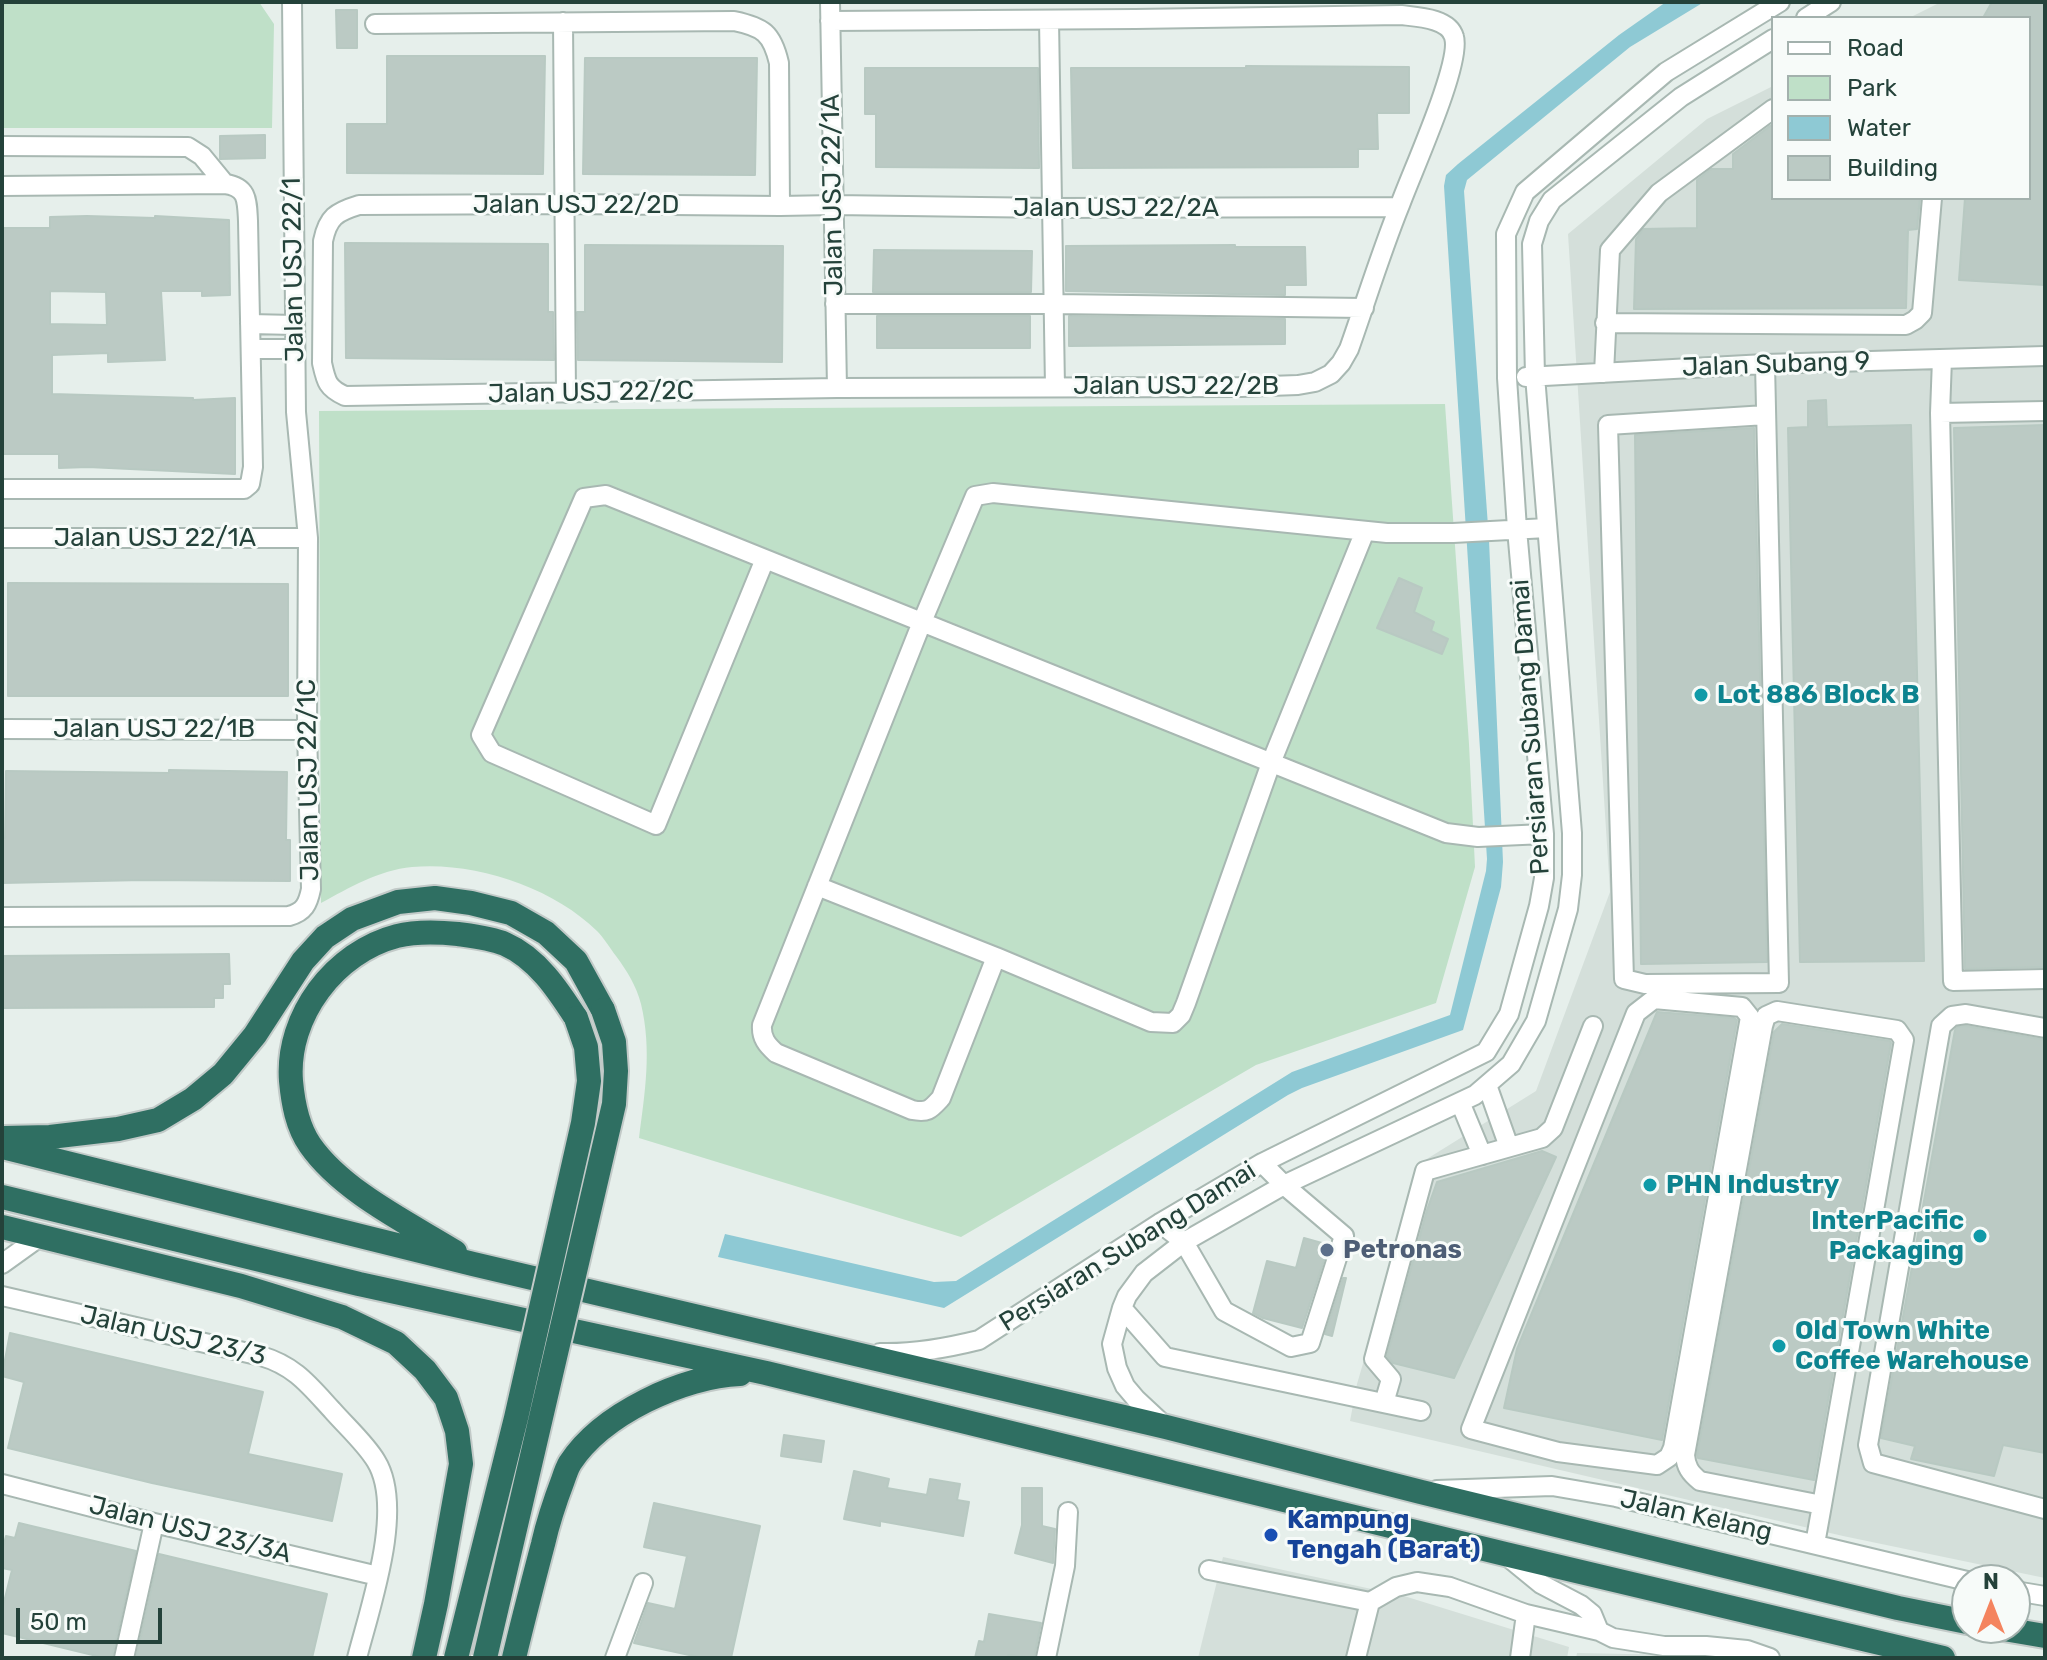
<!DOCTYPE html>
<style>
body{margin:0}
#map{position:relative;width:2047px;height:1660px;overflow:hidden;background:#e6efeb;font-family:Rubik,sans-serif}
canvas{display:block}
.frame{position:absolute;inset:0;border:4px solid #24423a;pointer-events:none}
.legend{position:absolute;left:1771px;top:16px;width:260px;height:184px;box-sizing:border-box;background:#f7fbf9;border:2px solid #a3b1ad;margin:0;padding:10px 14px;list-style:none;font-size:24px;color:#24423a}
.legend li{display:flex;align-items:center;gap:16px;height:40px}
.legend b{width:40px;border:2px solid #a3b1ad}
.north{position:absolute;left:1951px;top:1564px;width:80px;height:80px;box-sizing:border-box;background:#f7fbf9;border:2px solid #a3b1ad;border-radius:50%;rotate:0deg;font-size:22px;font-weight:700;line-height:32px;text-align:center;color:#24423a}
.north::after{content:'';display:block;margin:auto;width:28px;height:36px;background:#f4845f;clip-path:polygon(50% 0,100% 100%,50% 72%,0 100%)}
.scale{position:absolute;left:16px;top:1608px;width:146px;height:36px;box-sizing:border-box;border:4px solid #24423a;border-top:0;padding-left:10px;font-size:24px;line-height:28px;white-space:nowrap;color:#24423a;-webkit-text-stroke:6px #f7fbf9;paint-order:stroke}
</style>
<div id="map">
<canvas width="2047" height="1660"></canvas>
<div class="frame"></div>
<ul class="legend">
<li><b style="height:10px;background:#fff"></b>Road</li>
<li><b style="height:22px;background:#bfe0c8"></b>Park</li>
<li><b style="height:22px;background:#8ec9d4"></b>Water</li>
<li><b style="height:22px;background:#bbcac4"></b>Building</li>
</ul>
<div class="north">N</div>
<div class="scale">50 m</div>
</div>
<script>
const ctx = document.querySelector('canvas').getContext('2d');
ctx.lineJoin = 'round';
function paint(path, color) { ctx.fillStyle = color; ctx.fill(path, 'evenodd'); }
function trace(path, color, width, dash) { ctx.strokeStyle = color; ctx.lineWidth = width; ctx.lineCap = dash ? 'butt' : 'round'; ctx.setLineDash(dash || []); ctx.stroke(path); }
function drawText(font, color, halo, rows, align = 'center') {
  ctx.font = font + ' Rubik,sans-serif'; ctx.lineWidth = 6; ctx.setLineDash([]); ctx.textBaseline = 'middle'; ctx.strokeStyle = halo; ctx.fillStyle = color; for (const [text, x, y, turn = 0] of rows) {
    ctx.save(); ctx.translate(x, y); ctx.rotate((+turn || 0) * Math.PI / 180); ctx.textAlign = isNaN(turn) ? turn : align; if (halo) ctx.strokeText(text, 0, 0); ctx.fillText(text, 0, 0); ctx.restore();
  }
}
paint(new Path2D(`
 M1941,2H2045V1578L1843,1536L1350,1421L1357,1384L1422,1162L1536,1091L1610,892L1568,234L1707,119L1773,86V198H2029V18H1909Z
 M1223,1557L1404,1596L1569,1647L1567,1658H1198Z
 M1577,1653L1678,1655L1691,1658H1576Z`), '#d4dfda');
paint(new Path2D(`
 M2,2H259L274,24L272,128H2Z
 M1445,404L1469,744L1475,867L1436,1003L1256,1065L961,1237L639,1138C645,1092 652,1050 641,1004C636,985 627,971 616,956C610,948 604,938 597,931C553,887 473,861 412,867C379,870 349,888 321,903L319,411Z`), '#bfe0c8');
paint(new Path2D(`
 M1666,2H1704L1630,47L1467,180L1464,191L1489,540L1503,862L1501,887L1463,1030L1302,1088L1288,1095L944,1308L718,1257L725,1234L934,1282L956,1281L1292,1072L1450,1015L1486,871L1487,859L1444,186L1446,175L1458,164L1619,35Z`), '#8ec9d4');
const building = new Path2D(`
 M1992,2H2045V285L1959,280L1965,198H2029V18H1983Z
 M336,10H357V48H337Z
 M387,56H545L543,174L347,173V124H387Z
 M585,58H757L755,175L583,174Z
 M1246,66L1409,67V113H1377L1378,149H1358V167L1073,168L1071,68H1246Z
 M865,68H1038L1039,168L876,167V114H865Z
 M1770,126H1773V198H1920L1917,229L1908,230L1906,308L1634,309L1636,239L1643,229L1697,228V180L1711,169H1733V154Z
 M265,135V158L220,159V136Z
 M87,216L155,218V216L229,220L230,295L202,296V291H161L165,360L108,362V353L52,355V394L193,398V400L235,398V474L88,467L59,468V454H2V228H50V217ZM50,291L106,292L107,325L50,324Z
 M345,243L548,244V312H553L554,360L346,358Z
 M585,245L783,246L782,362L578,360L577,312H585Z
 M1235,245V247H1305L1306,285H1285V295L1066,291V246Z
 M874,250L1032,251L1031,292H873Z
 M877,316H1030V348H877Z
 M1069,316L1285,319V344L1069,346Z
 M1826,400L1827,427L1911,425L1924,961L1800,962L1788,428L1808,427V401Z
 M2045,425V967L1965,969L1954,428Z
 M1754,428L1767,962L1641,964L1635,435Z
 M1399,578L1422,588L1414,612L1434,622L1431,631L1448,639L1442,654L1377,628Z
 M8,583L288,584V696H8Z
 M169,770L287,772L286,840H290V881L143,880L2,883V838H5L6,771L169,773Z
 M229,954L230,984H223V998H214V1007L2,1008V956Z
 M1657,1012L1734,1018L1737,1020L1662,1440L1504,1408L1517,1349Z
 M1782,1024L1890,1041L1891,1043L1814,1480L1698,1458L1697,1455L1774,1032Z
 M1966,1026L2045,1040V1453L2003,1445L1994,1476L1911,1459L1915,1446L1881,1438L1955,1030L1957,1027Z
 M1542,1151L1556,1157L1454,1378L1393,1363L1387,1356L1427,1210L1437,1182Z
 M1304,1238L1329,1245L1302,1328L1263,1318L1253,1313L1267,1261L1296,1268Z
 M1343,1278H1346L1332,1336L1325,1334Z
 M10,1333L263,1392L248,1454L342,1474L332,1521L152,1483L8,1448L24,1382L2,1376Z
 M784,1435L824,1441L821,1462L781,1456Z
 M854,1471L889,1479L887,1488L927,1495L930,1479L960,1484L957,1500L969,1502L963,1536L880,1521V1526L844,1519Z
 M1022,1488H1042V1526L1055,1529L1053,1563L1015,1553L1022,1525Z
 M654,1503L760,1526L731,1658H703L634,1643L648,1603L675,1609L687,1556L644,1547Z
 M19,1523L136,1551L112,1658H105L2,1633V1610L12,1570L2,1568V1551L6,1536L15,1538Z
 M159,1554L327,1594L312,1658H136Z
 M989,1614L1041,1623L1034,1658L1008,1655L1007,1658H975L979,1641L984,1642Z`);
paint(building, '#bbcac4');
trace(building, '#b8c9c2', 2);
const minor = new Path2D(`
 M830,2L837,388
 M1806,18L1831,2
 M1049,20L1055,387
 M830,21L1135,19L1401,15C1417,17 1449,18 1454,37C1462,63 1411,174 1400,205C1381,252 1366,301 1349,349L1341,363L1331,374L1315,382L1298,385L1241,387L837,388L345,396C327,388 326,381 322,363L323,241C328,217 336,212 359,205L564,204L780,206L834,205L1053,208L1399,207
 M563,22L566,393
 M375,24L734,21C763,27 772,33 779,63L780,206
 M2,146L188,147L202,156L225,184C248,187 247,201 248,221L253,467L250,484L244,489H2
 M2,186L225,184
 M835,304H1054L1364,308
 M1605,323L1906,325L1915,320L1922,313L1932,198
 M250,324L295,325
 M251,349H295
 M1942,359L1940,413L1953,981L2045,979
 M1765,364L1779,983L1645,984L1624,979L1608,425L1766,415
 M1604,373L1610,250L1659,193L1773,109
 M1526,377L1765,364L2045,356
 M1940,413L2045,411
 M1365,531L1271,763L1186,1003L1181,1015L1173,1023L1151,1022L996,957L941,1098C930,1110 928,1113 912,1110L776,1053C767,1045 761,1038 762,1025L922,622L975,496L993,493L1387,533H1453L1547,528
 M2,538H308
 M765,559L656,825L492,753L481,735L584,498L606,495L1446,833L1478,837L1544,834
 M2,729L307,730
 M817,886L996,957
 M2,917L289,916C304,912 308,904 311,889L307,730L308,538L296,412L292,2
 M1654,999L1742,1007L1750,1017L1673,1448L1669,1457L1657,1465L1558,1452L1471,1429L1636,1013Z
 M2045,1028L1966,1014L1952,1016L1941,1026L1868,1445L1873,1463L2045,1509
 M1487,1085L1509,1147
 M1460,1102L1482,1155
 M1160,1223L1184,1242L1224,1311L1291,1347L1310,1343L1344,1236L1284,1185L1262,1163
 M2,1264L41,1236
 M2,1296L261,1356C295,1366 309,1385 332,1410C346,1426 366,1444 376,1461C405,1508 370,1607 357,1658
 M1122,1308L1165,1357L1421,1411
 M880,1353C913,1354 947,1348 979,1340L1160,1223L1262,1163L1486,1052L1509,1014L1539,906L1544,878V834L1517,529L1507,378L1506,234L1525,192L1666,72L1780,2
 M1384,1403L1391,1379L1374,1359L1425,1171L1542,1138L1553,1128L1593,1026
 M1166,1427L1136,1399L1125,1386L1117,1368L1112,1344L1122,1308L1127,1296L1144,1273L1184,1242L1284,1185L1475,1095L1511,1064L1536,1021L1568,909L1572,875V833L1535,376L1532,244L1539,221L1552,200L1681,97L1773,39
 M2,1484L154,1523L378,1576
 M1437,1490L1552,1486L1616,1497L1967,1581
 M1815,1544L1822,1505L1904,1040L1897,1030L1777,1011L1766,1016L1763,1026L1685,1455C1686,1467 1690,1473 1700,1481L1822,1505
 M1508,1557L1541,1584L1581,1605L1592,1614L1599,1631
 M1209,1570L1370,1602L1396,1587L1417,1582L1450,1587L1526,1614L1599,1631L1613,1638L1664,1646H1706L1747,1650L1770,1658
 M2015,1591L2045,1596
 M124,1658L154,1523
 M615,1658L643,1583
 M1046,1658L1065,1566L1068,1512
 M1356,1658L1370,1602
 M1520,1658L1526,1614`);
const highway = new Path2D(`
 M4,1138L50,1137L118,1129L158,1120L193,1099L223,1074L255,1035L303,961L325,937L352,919L398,902L435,898L471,903L511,913L546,933L576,961L603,1010
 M2,1147L473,1264L1166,1427L1421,1492L1898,1608L1967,1622
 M2,1197L359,1284L766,1373L1505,1554L1943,1658
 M2,1227L241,1286L342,1317L396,1343L425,1370L446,1398L457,1431L461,1464L436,1604L424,1658
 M455,1252C408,1223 342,1191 310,1145C297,1126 293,1103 291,1081C286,1016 335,952 397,936C417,931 438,932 458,934C473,936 491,938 505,944C537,958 558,990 576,1018
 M1998,1628L2045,1636
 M514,1658C523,1620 533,1582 543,1544C548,1522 555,1501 563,1480C565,1474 567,1468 570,1463C602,1414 683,1376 740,1374`);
trace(minor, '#a8b8b2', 22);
trace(highway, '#c2cac8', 28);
trace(minor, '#fff', 18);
trace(highway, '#2f6f62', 24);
const highwayBridge = new Path2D(`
 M456,1658L516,1418L583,1123L589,1081L586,1047L576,1018
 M485,1658L614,1104L616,1071L614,1042L603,1010`);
trace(highwayBridge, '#c2cac8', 28, []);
trace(highwayBridge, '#2f6f62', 24);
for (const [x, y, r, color] of [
 [1701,695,8,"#0f9aa8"],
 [1650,1185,8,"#0f9aa8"],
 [1980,1236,8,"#0f9aa8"],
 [1327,1250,8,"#5c6f8a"],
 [1779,1346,8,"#0f9aa8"],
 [1271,1535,8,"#1a4fb4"]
]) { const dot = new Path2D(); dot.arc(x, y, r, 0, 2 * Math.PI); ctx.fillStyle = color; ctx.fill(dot); trace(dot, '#f7fbf9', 3); }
drawText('26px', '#24423a', '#f7fbf9', [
 ["Jalan USJ 22/1A",833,195,-91],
 ["Jalan USJ 22/2D",576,205],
 ["Jalan USJ 22/2A",1116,208],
 ["Jalan USJ 22/1",294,270,-91],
 ["Jalan Subang 9",1776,365,-2],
 ["Jalan USJ 22/2B",1176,386],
 ["Jalan USJ 22/2C",591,393,-1],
 ["Jalan USJ 22/1A",155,538],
 ["Persiaran Subang Damai",1531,727,-94],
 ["Jalan USJ 22/1B",154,729],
 ["Jalan USJ 22/1C",309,780,-91],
 ["Persiaran Subang Damai",1128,1247,-32],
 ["Jalan USJ 23/3",173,1336,13],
 ["Jalan Kelang",1696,1516,13],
 ["Jalan USJ 23/3A",190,1530,14]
]);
drawText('bold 26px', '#0d838f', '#f7fbf9', [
 ["Lot 886 Block B",1717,695],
 ["PHN Industry",1666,1185],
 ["InterPacific",1964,1221,"right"],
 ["Packaging",1964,1251,"right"],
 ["Old Town White",1795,1331],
 ["Coffee Warehouse",1795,1361]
], 'left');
drawText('bold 26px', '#4e5e75', '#f7fbf9', [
 ["Petronas",1343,1250]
], 'left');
drawText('bold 26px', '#164399', '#f7fbf9', [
 ["Kampung",1287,1520],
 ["Tengah (Barat)",1287,1550]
], 'left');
</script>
